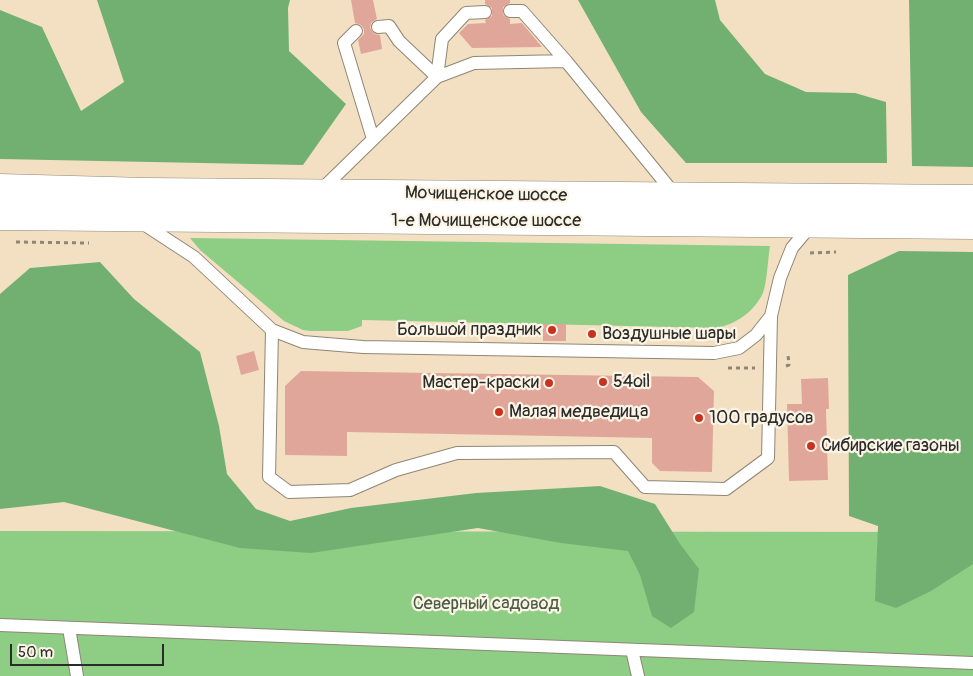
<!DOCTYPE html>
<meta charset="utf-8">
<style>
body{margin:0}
#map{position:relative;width:973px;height:676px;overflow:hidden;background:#f3e0c2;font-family:Pangolin,sans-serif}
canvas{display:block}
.scale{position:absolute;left:10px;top:644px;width:154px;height:22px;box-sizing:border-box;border:2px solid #2b2b2b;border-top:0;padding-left:6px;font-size:15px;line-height:18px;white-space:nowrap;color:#2b2b2b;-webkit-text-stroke:4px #fcf5e5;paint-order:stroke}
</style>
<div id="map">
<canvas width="973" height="676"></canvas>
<div class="scale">50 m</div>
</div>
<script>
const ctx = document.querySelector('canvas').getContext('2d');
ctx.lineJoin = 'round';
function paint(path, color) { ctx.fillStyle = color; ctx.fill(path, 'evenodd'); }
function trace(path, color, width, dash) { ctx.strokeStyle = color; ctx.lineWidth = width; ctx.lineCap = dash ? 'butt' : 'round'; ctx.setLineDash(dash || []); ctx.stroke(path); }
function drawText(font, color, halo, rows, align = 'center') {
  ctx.font = font + ' Pangolin,sans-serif'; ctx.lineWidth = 4.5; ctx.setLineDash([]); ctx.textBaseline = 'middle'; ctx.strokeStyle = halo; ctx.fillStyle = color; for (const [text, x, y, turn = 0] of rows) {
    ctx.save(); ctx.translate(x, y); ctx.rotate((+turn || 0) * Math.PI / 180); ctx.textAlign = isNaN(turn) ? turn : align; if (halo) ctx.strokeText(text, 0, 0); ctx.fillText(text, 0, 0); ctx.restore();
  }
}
paint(new Path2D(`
 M190,238L770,246C768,258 767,282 763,293C754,312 735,325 715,328L362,320V326L348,331H311L303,330L284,321L200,250Z
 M0,531L973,532V676H0Z`), '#8ecd84');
paint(new Path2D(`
 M97,0H290L288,8L289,51L346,104L303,165L0,159V10L42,27L81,111L124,82Z
 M578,0H715L720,20L765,74L806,92L855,93L886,102L887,163H686L641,112Z
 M909,0H973V167L912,166Z
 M899,251L973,252V564L931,591L896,608L875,601L878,526L849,516L848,275Z
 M100,262L134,299L200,352L219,426L227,474L256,509L290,521L351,508L476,493L600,486L655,504L680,544L699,569L694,612L671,628L652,616L640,575L628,551L561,543L478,528L311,553L240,548L64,502L0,509V294L30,268Z`), '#72b072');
paint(new Path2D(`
 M351,0H373L377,19L371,23L370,28L374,34L380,35L382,49L361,54L358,40L364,34V29L361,25L355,23Z
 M485,0H510V3L503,7V15L510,19V24L522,23L542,47L472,48L459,33L468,24L486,23L485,20L492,16V8L485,4Z
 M543,324H566V341H543Z
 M254,351L259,370L241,375L236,356Z
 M301,371L698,377L714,391L712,472L660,471L652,463V438L347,432V456L285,455V386Z
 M828,378L829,409H826L828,480L789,481L787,404H802L801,379Z`), '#e1a69a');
const service = new Path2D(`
 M510,11H522L566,61
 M378,27L389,26L399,41L437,77
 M356,31L344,43L373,139
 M437,77L442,39L466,13L485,12
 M321,190L437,77L474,63L566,61L676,196
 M142,223L194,257L272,330L303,342L363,347L714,353L739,348L756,335L771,316L780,278L792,248L812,224
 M272,330L269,477L289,492L350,490L396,470L457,453L614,452L645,487L726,489L768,458L771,316
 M0,625L973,663
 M69,628L77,676
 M632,650L638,676`);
const primary = new Path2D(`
 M0,188L147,192L973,199
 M0,216L973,225`);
trace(service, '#8f8676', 14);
trace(primary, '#8f8676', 29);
trace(new Path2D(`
 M16,242L89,243
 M810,253L836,252
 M786,366L789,365L788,355
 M728,368H755`), '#8f8676', 3, [4, 4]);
trace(service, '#fff', 12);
trace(primary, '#fff', 28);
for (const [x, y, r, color] of [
 [552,330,5,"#c8321e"],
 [592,334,5,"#c8321e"],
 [603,382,5,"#c8321e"],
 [549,383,5,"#c8321e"],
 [499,412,5,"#c8321e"],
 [699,418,5,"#c8321e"],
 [811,446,5,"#c8321e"]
]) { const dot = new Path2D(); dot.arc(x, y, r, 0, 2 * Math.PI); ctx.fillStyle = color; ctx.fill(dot); trace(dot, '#fcf5e5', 2); }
drawText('18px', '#2b2b2b', '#fcf5e5', [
 ["Мочищенское шоссе",486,195,1],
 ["1-е Мочищенское шоссе",486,221]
]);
drawText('18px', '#2b2b2b', '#fcf5e5', [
 ["Большой праздник",542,330,"right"],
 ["Воздушные шары",602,334],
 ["54oil",613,382],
 ["Мастер-краски",539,383,"right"],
 ["Малая медведица",509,412],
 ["100 градусов",709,418],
 ["Сибирские газоны",821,446]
], 'left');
drawText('18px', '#495c46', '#fcf5e5', [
 ["Северный садовод",486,604]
]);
</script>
